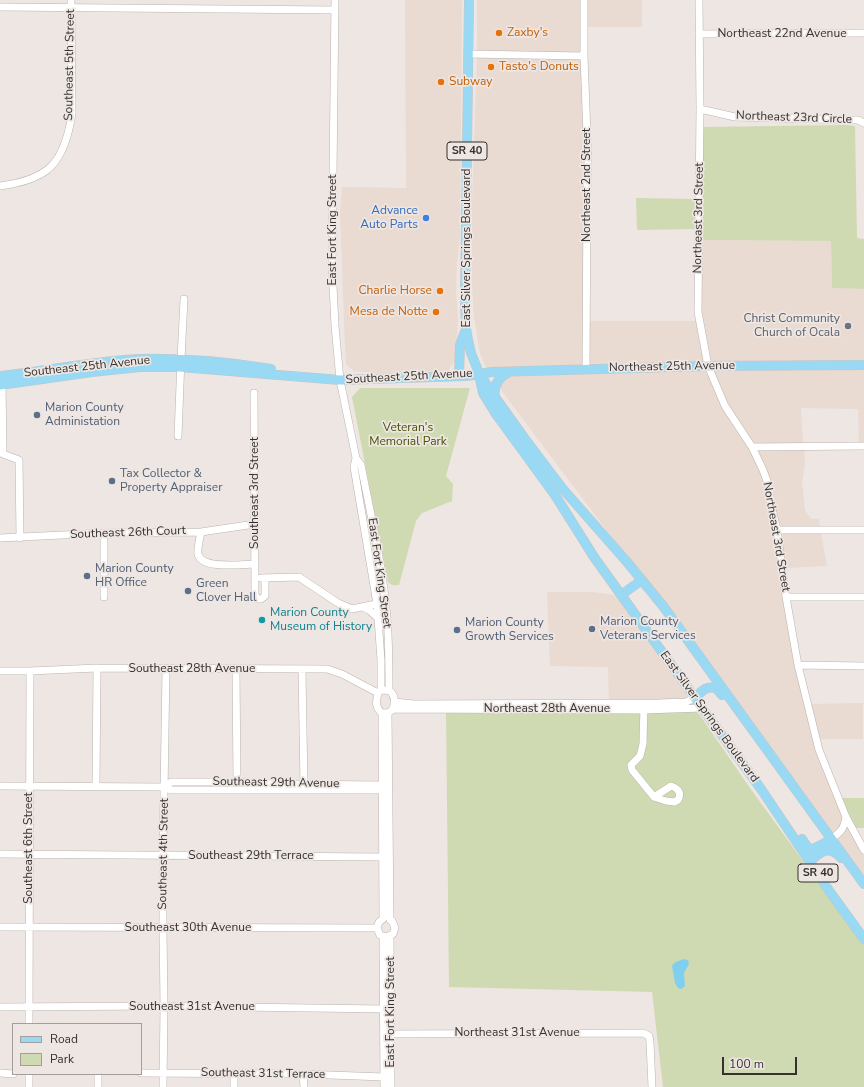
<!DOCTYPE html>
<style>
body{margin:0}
#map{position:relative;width:864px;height:1087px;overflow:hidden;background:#eee6e2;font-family:"Nunito Sans",sans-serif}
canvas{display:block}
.legend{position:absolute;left:12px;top:1023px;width:130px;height:52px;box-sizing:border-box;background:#eee6e2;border:1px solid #a49e9a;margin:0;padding:5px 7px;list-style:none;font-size:12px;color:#34312f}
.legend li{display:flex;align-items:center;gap:8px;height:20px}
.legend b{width:20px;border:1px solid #a49e9a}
.scale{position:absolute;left:722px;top:1057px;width:75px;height:18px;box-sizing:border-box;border:2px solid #34312f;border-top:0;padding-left:5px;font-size:12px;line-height:14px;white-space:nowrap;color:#34312f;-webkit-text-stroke:3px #eee6e2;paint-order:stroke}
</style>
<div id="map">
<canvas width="864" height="1087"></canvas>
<ul class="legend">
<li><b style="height:5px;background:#9ad9f3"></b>Road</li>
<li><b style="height:11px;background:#cfdab2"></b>Park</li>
</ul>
<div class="scale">100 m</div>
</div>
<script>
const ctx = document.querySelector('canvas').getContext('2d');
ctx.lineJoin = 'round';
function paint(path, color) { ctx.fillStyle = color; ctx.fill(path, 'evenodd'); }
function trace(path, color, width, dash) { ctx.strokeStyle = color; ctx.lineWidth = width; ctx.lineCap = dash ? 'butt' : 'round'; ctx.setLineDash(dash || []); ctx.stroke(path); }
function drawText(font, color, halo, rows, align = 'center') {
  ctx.font = font + ' "Nunito Sans",sans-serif'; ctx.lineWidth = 3.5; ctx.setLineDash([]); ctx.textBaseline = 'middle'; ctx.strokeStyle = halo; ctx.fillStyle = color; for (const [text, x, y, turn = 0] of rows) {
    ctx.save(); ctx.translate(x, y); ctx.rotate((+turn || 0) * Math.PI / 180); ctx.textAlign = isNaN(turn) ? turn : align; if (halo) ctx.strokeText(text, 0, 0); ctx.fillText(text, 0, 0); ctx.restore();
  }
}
paint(new Path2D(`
 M405,0H462L460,235L457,263L456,292L458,318L456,359L448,371L428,373H372L354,371L346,364L345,346L340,213L342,187L406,188Z
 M477,0H581V53L477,52Z
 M587,0H642V27H587Z
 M477,57L581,58L585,162L583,367L487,370L480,353L474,317L472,284V205Z
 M702,240L831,241L832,288L864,289V363L710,364L701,311Z
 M589,321H697L705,364L589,367Z
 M864,368V444H859L858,409L801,408L803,444L754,445L728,405L712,369Z
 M705,369L749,448V450H750L760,471L767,490L795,668L843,817L839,830L832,835L622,551L498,386L511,374Z
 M804,449L805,463L802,482L805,510L811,519H819L820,527H779L756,450Z
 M780,533H821L827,566L785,568Z
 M547,592H591L616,595L688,698L685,699L609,701L608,667L550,666Z
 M863,703V739H819L810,704Z
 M848,825L864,856V879L835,839L843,833Z`), '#e9dad2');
paint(new Path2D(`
 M846,125L855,126L857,238L864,239V289L832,288L831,241L702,240L703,127Z
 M636,198L696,199V229L637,230Z
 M360,388H470L446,476L453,484L452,501L422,513L416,521L399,585H392L388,582L352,397Z
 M446,710L697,711L750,788L864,945V1087H663L652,992L449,987Z
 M842,798H864V828H856L849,816L850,815L849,814Z`), '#cfdab2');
paint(new Path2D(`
 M683,959L688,960L689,964L684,973L685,986L681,989L678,988L675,983L672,966L674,963Z`), '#80cfee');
const minor = new Path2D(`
 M335,0L332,265L335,326L340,380L356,458L361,465C371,516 383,567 387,618C389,642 389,667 389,691
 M584,0V56L588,162L587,193L586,369
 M699,0L700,109L698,312L708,366L725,406L752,447L763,470L770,489V500L777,530L786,597L798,665L819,750L846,817L864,850
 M0,7L335,10
 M699,34L864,33
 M468,54L584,56
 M700,109L735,117L851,120H858L864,123
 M0,186C15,184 34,180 47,170C63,158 69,133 72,114L71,0
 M2,381L3,454L19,460L20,538
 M254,393L255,594L257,599H261L265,596V578
 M178,436L181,359L184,299
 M752,447L864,446
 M356,458L354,467L377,604L381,660V690
 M777,530H864
 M201,532C200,537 197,549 198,554C201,570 243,564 255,564
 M104,533V597
 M0,538L104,533L201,532L255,524
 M261,578L299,577L338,603L352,609L381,603
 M786,597H864
 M363,607L369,610L378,618
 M798,665L864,666
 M236,669L237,782
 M302,669L304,787
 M0,671H30L97,668L327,669L342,674L378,693
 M381,690C385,690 388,690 391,692C395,696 396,707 391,711C389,713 385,713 382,713C375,708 376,701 378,693Z
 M394,702L414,704L659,703L686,702L695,698
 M644,706L643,744L640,756L631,765L632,770L654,797L666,801L674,802L678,800C682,793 678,788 671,786L654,797
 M393,709L644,710L702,708
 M382,713L383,919L379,922L377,928L380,935L386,937L393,934L395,928L392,921L390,920L388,713
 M0,786L165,787L171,790H385
 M96,786L97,668
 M165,787L171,782H237L275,784L385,785
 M831,839C841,832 844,829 846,817
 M0,854L382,857
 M0,927L377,928
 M390,936L391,1087
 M383,937L384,1087
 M0,1007L164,1006L384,1009
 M29,1024L30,671
 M384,1034L643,1033L649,1036L650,1042L652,1087
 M0,1073L13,1074
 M141,1073L303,1074L384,1077
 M98,1074V1087
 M234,1074V1087
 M303,1074L304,1087
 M29,1087V1074
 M163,1087L164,1006L163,928V855L166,669`);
const major = new Path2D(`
 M469,0L465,299L466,328L468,340L471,353L479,373L495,397L525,439L562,488L627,562L663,606L864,884
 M0,376C47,371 93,361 140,359C184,358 228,362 271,369
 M459,376L460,345L466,329
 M480,379L483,393L496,414L555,495L594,557L695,698L761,789L830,892L864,939
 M0,385L92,372L140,367H180L340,380L466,376L492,372L708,366L864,365
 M495,397C493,385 499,377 509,372
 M621,595L642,580
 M695,698C702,691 705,686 716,688L722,695
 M802,839L808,848L813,849L823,844L831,839
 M810,861C821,852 829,844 841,858`);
trace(minor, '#bab3af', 8);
trace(major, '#c6c5c5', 10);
trace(minor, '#fff', 7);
trace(major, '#9ad9f3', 9);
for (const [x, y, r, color] of [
 [499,33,4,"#e8710a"],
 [491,67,4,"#e8710a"],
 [441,82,4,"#e8710a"],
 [426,218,4,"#3f7fe0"],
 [440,291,4,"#e8710a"],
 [436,312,4,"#e8710a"],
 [848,326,4,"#6b7280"],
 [37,415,4,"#5c6f8a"],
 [112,481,4,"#5c6f8a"],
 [87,576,4,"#5c6f8a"],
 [188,591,4,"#5c6f8a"],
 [262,620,4,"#0f9aa8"],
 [592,629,4,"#5c6f8a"],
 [457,630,4,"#5c6f8a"]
]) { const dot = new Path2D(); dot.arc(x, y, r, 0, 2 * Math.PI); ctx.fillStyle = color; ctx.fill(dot); trace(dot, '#eee6e2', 1.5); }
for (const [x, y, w] of [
 [467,151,40],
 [818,873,40]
]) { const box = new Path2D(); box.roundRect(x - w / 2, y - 9, w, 18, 3); ctx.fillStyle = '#eee6e2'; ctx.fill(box); trace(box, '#34312f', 1); }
drawText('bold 11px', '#34312f', null, [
 ["SR 40",467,151],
 ["SR 40",818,873]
]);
drawText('12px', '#c56008', '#eee6e2', [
 ["Zaxby's",507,33],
 ["Tasto's Donuts",499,67],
 ["Subway",449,82],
 ["Charlie Horse",432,291,"right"],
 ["Mesa de Notte",428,312,"right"]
], 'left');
drawText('12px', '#34312f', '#eee6e2', [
 ["Northeast 22nd Avenue",782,34],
 ["Southeast 5th Street",70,65,-89],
 ["Northeast 23rd Circle",794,118,2],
 ["Northeast 2nd Street",587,185,-90],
 ["Northeast 3rd Street",699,218,-89],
 ["East Fort King Street",333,230,-90],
 ["East Silver Springs Boulevard",467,248,-90],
 ["Southeast 25th Avenue",87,367,-6],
 ["Northeast 25th Avenue",672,367,-1],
 ["Southeast 25th Avenue",409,377,-3],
 ["Southeast 3rd Street",255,493,-90],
 ["Southeast 26th Court",128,533,-2],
 ["Northeast 3rd Street",776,537,80],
 ["East Fort King Street",379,573,82],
 ["Southeast 28th Avenue",192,669],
 ["Northeast 28th Avenue",547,709],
 ["East Silver Springs Boulevard",709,717,54],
 ["Southeast 29th Avenue",276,783,1],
 ["Southeast 6th Street",29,848,-90],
 ["Southeast 4th Street",164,854,-89],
 ["Southeast 29th Terrace",251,856],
 ["Southeast 30th Avenue",188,928],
 ["Southeast 31st Avenue",192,1007],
 ["East Fort King Street",391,1012,-90],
 ["Northeast 31st Avenue",517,1033],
 ["Southeast 31st Terrace",263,1074,1]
]);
drawText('12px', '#366cbe', '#eee6e2', [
 ["Advance",418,211],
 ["Auto Parts",418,225]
], 'right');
drawText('12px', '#5b616d', '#eee6e2', [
 ["Christ Community",840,319],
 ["Church of Ocala",840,333]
], 'right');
drawText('12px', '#4e5e75', '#eee6e2', [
 ["Marion County",45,408],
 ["Administation",45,422],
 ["Tax Collector &",120,474],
 ["Property Appraiser",120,488],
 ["Marion County",95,569],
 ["HR Office",95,583],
 ["Green",196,584],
 ["Clover Hall",196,598],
 ["Marion County",600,622],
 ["Veterans Services",600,636],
 ["Marion County",465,623],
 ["Growth Services",465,637]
], 'left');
drawText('12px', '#465204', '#eee6e2', [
 ["Veteran's",408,428],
 ["Memorial Park",408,442]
]);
drawText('12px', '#0d838f', '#eee6e2', [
 ["Marion County",270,613],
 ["Museum of History",270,627]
], 'left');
</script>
